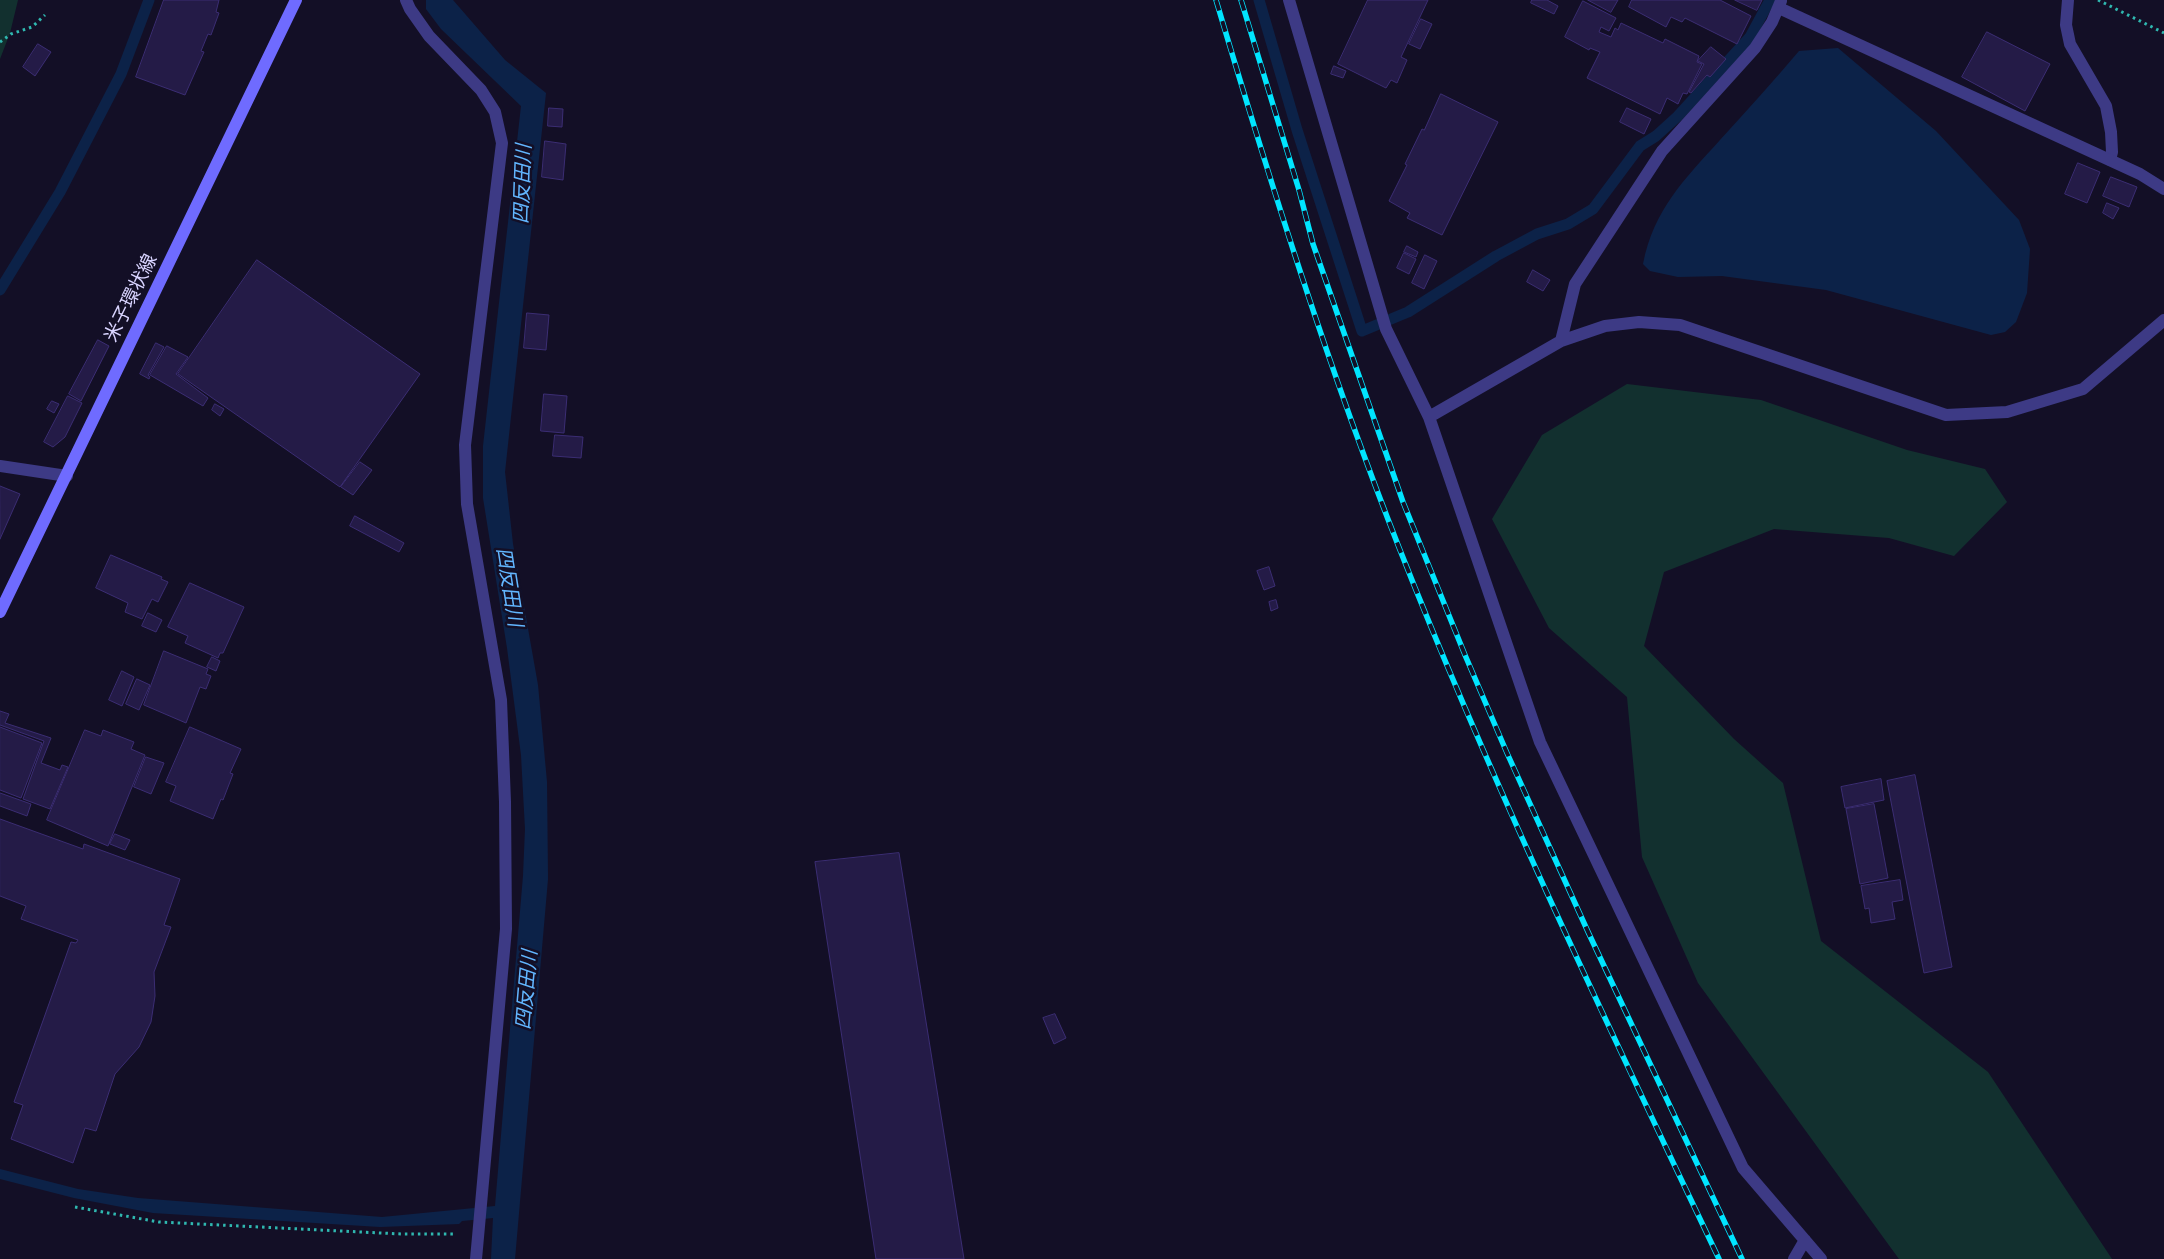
<!DOCTYPE html>
<meta charset="utf-8">
<style>
body{margin:0}
canvas{display:block;background:#130f26}
</style>
<canvas width="2164" height="1259"></canvas>
<script>
const ctx = document.querySelector('canvas').getContext('2d');
ctx.lineJoin = 'round';
function paint(path, color) { ctx.fillStyle = color; ctx.fill(path, 'evenodd'); }
function trace(path, color, width, dash) { ctx.strokeStyle = color; ctx.lineWidth = width; ctx.lineCap = dash ? 'butt' : 'round'; ctx.setLineDash(dash || []); ctx.stroke(path); }
function drawText(font, color, halo, rows, align = 'center') {
  ctx.font = font + ' Mulish,"Noto Sans JP",sans-serif'; ctx.lineWidth = 5; ctx.setLineDash([]); ctx.textBaseline = 'middle'; ctx.strokeStyle = halo; ctx.fillStyle = color; for (const [text, x, y, turn = 0] of rows) {
    ctx.save(); ctx.translate(x, y); ctx.rotate((+turn || 0) * Math.PI / 180); ctx.textAlign = isNaN(turn) ? turn : align; if (halo) ctx.strokeText(text, 0, 0); ctx.fillText(text, 0, 0); ctx.restore();
  }
}
paint(new Path2D(`
 M0,0H18L10,33L0,59Z
 M1627,384L1761,400L1907,450L1985,469L2007,502L1954,556L1889,538L1774,529L1664,572L1644,646L1734,739L1783,783L1821,941L1988,1072L2112,1259H1899L1698,983L1642,857L1627,697L1549,628L1492,519L1542,435Z`), '#12302f');
paint(new Path2D(`
 M426,0H453L505,60L546,93L505,472L513,544L538,685L547,782L548,879L515,1259H491L493,1218L462,1221L459,1224L380,1227L153,1213L74,1198L0,1179V1169L78,1189L138,1198L382,1217L495,1206L523,876L525,829L521,755L507,648L483,498V446L521,106L441,29L426,9Z
 M1838,48L1936,131L2019,220L2030,249L2027,293L2016,322L2005,332L1991,335L1826,290L1722,276L1678,277L1650,271L1643,264C1654,209 1684,180 1720,140C1747,110 1774,81 1799,51Z`), '#0c2248');
trace(new Path2D(`
 M1259,0L1297,130L1362,331L1408,312L1496,256L1537,234L1568,224L1593,209L1640,146L1656,136L1678,116L1750,37L1770,0
 M0,290L60,192L121,74L149,0`), '#0c2248', 11);
const building = new Path2D(`
 M164,0H219L216,12L219,13L211,35L208,34L201,51L204,52L185,95L136,77Z
 M1368,0H1428L1401,57L1407,60L1397,83L1391,80L1386,88L1338,64Z
 M1532,0H1547L1558,6L1554,14L1531,3Z
 M1588,0H1618L1611,12Z
 M1632,0H1720L1751,16L1737,44L1685,18L1682,22L1671,17L1666,27L1629,7Z
 M1735,0H1762L1757,10Z
 M1583,1L1616,18L1609,31L1601,27L1599,32L1611,37L1615,28L1618,30L1621,23L1663,43L1665,39L1699,56L1697,62L1702,64L1687,94L1683,93L1678,104L1667,98L1660,114L1587,78L1600,52L1590,48L1589,50L1565,37Z
 M1421,19L1432,24L1420,49L1409,44Z
 M1987,32L2050,64L2025,111L1962,77Z
 M38,44L51,52L35,76L23,67Z
 M1711,47L1726,59L1710,77L1707,75L1691,93L1689,92L1704,64L1698,61Z
 M1334,66L1346,71L1343,78L1331,74Z
 M1441,94L1498,122L1442,235L1407,218L1410,213L1389,201L1407,165L1405,164L1422,129L1424,130Z
 M549,108L563,109L562,127L548,126Z
 M1627,108L1651,119L1644,134L1620,122Z
 M545,141L566,144L563,180L542,177Z
 M2078,163L2100,172L2087,203L2065,194Z
 M2111,177L2137,187L2129,207L2103,196Z
 M2107,203L2119,208L2113,219L2103,213Z
 M1407,246L1418,252L1416,257L1404,252Z
 M1404,253L1416,259L1409,274L1397,268Z
 M1425,255L1437,261L1424,289L1412,283Z
 M257,260L420,374L340,487L178,374Z
 M1533,270L1550,280L1543,291L1527,282Z
 M527,313L549,315L546,350L524,348Z
 M98,340L109,346L81,401L69,394Z
 M156,343L164,347L148,375L150,377L149,379L140,374Z
 M167,346L188,357L176,374L208,398L203,406L150,375Z
 M544,394L567,396L564,433L541,431Z
 M68,396L82,403L65,437L53,447L44,442Z
 M52,401L59,404L54,413L47,409Z
 M215,404L224,409L220,416L212,410Z
 M555,435L583,437L581,458L553,456Z
 M360,462L372,470L353,495L341,487Z
 M0,486L20,494L0,539Z
 M355,516L404,543L399,552L350,526Z
 M111,555L162,577L161,579L168,582L158,602L152,599L142,619L125,612L128,603L96,588Z
 M1269,567L1275,586L1264,590L1257,571Z
 M190,583L244,607L223,653H220L218,658L185,643L188,636L168,627Z
 M1276,600L1278,608L1271,611L1269,602Z
 M148,613L162,620L156,632L142,626Z
 M164,651L208,669L206,674L211,676L206,689L200,687L186,723L144,705Z
 M212,657L220,661L216,671L207,667Z
 M122,671L134,677L122,706L109,700Z
 M137,679L150,685L139,710L126,704Z
 M0,711L9,714L5,723L51,738L41,763L60,770L62,765L68,767L50,809L23,799L44,741L0,725Z
 M0,727L42,743L21,798L0,790Z
 M190,727L241,749L230,773L233,774L223,800L221,799L213,819L170,801L176,786L166,782Z
 M85,730L101,736L103,730L134,742L131,749L145,755L108,846L47,820Z
 M146,757L164,763L151,794L134,787Z
 M1915,775L1952,967L1924,973L1887,781Z
 M1881,779L1884,800L1845,808L1841,787Z
 M0,793L31,804L27,816L0,806Z
 M1874,804L1888,878L1860,884L1846,809Z
 M0,819L83,849L84,844L180,879L164,925L171,927L154,972L155,996L151,1022L139,1047L115,1074L96,1131L85,1128L73,1163L11,1139L23,1105L14,1102L71,942L76,943L78,940L21,919L26,906L0,896Z
 M115,834L130,840L125,850L110,844Z
 M899,853L964,1259H876L815,862Z
 M1900,880L1903,900L1892,902L1895,919L1871,923L1869,908L1865,909L1861,886Z
 M1055,1014L1066,1038L1054,1044L1043,1018Z`);
paint(building, '#241b47');
trace(building, '#3b2d73', 1);
trace(new Path2D(`
 M2098,0L2164,33
 M0,42L11,34L32,27L45,15
 M75,1207L159,1222L401,1234H453`), '#2fb8b0', 3, [2.5, 4]);
trace(new Path2D(`
 M2068,0L2066,25L2070,44L2106,106L2111,132L2112,152L2110,160`), '#3d3a85', 12);
trace(new Path2D(`
 M406,0L410,9L429,36L481,90L495,112L502,143L465,445L467,504L501,700L505,802L506,929L476,1259
 M1289,0L1386,329L1429,417L1540,742L1743,1168L1821,1259
 M1779,8L2140,174L2164,189
 M1561,341L1575,284L1662,151L1755,48L1772,22L1781,1
 M1429,417L1561,341L1605,326L1639,322L1680,325L1946,415L2007,412L2083,389L2164,320
 M0,466L67,476
 M1794,1259L1805,1240`), '#3d3a85', 12);
trace(new Path2D(`
 M0,612L296,0`), '#6f6bff', 12);
const rail = new Path2D(`
 M1216,0C1271,185 1329,370 1400,550C1495,791 1608,1025 1719,1259
 M1241,0L1299,190L1313,244L1403,502L1465,655L1507,753L1589,934L1742,1259`);
trace(rail, '#00e5ff', 5.5);
trace(rail, '#130f26', 4, [11]);
drawText('19px', '#d9d4ff', '#130f26', [
 ["米子環状線",131,298,-64]
]);
drawText('italic 20px', '#62b6ff', '#130f26', [
 ["四反田川",523,184,-88],
 ["四反田川",509,587,81],
 ["四反田川",527,990,-85]
]);
</script>
